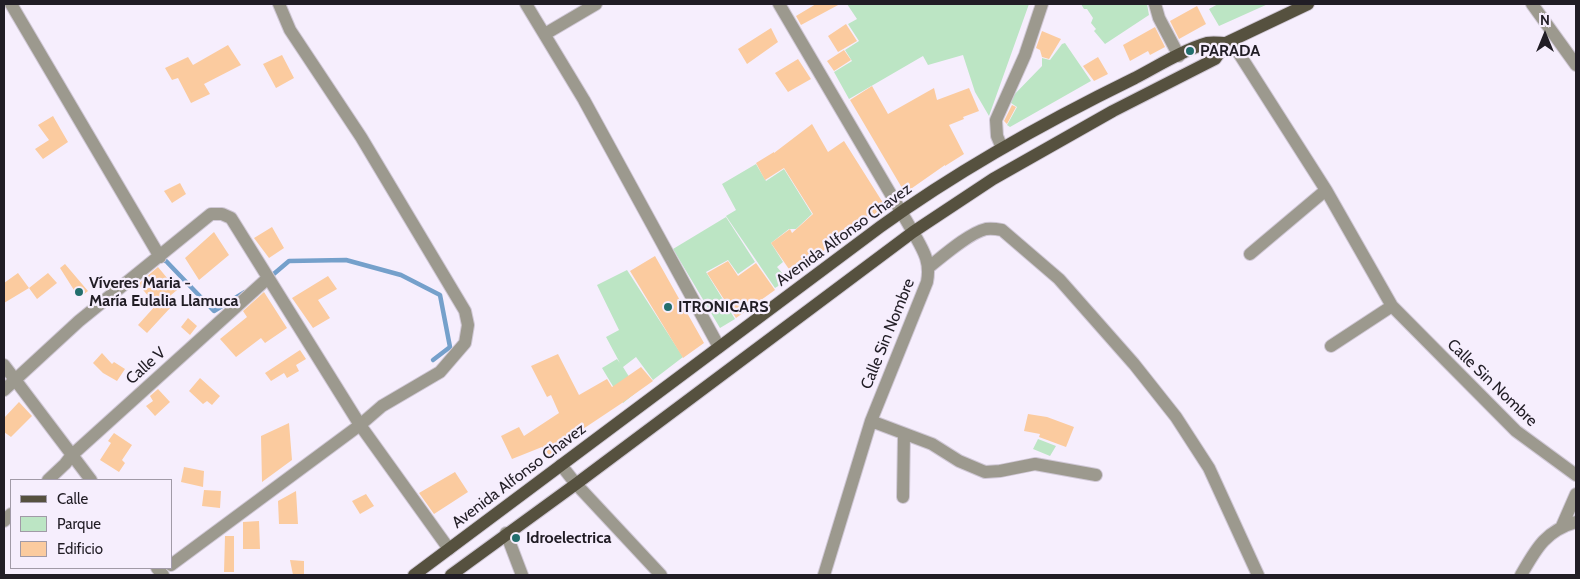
<!DOCTYPE html>
<meta charset="utf-8">
<style>
body{margin:0}
#map{position:relative;width:1580px;height:579px;overflow:hidden;background:#f6eefd;font-family:Cabin,sans-serif}
canvas{display:block}
.frame{position:absolute;inset:0;border:5px solid #211d25;pointer-events:none}
.legend{position:absolute;left:10px;top:479px;width:162px;height:90px;box-sizing:border-box;background:#f6eefd;border:1px solid #a19aa7;margin:0;padding:6px 9px;list-style:none;font-size:15px;color:#211d25}
.legend li{display:flex;align-items:center;gap:10px;height:25px}
.legend b{width:25px;border:1px solid #a19aa7}
.north{position:absolute;left:1520px;top:10px;width:50px;height:50px;-webkit-text-stroke:4px #f6eefd;paint-order:stroke;rotate:0deg;font-size:14px;font-weight:700;line-height:20px;text-align:center;color:#211d25}
.north::after{content:'';display:block;margin:auto;width:18px;height:22px;background:#211d25;clip-path:polygon(50% 0,100% 100%,50% 72%,0 100%)}
</style>
<div id="map">
<canvas width="1580" height="579"></canvas>
<div class="frame"></div>
<ul class="legend">
<li><b style="height:6px;background:#56513f"></b>Calle</li>
<li><b style="height:14px;background:#bce5c4"></b>Parque</li>
<li><b style="height:14px;background:#fbcb9f"></b>Edificio</li>
</ul>
<div class="north">N</div>
</div>
<script>
const ctx = document.querySelector('canvas').getContext('2d');
ctx.lineJoin = 'round';
function paint(path, color) { ctx.fillStyle = color; ctx.fill(path, 'evenodd'); }
function trace(path, color, width, dash) { ctx.strokeStyle = color; ctx.lineWidth = width; ctx.lineCap = dash ? 'butt' : 'round'; ctx.setLineDash(dash || []); ctx.stroke(path); }
function drawText(font, color, halo, rows, align = 'center') {
  ctx.font = font + ' Cabin,sans-serif'; ctx.lineWidth = 4.5; ctx.setLineDash([]); ctx.textBaseline = 'middle'; ctx.strokeStyle = halo; ctx.fillStyle = color; for (const [text, x, y, turn = 0] of rows) {
    ctx.save(); ctx.translate(x, y); ctx.rotate((+turn || 0) * Math.PI / 180); ctx.textAlign = isNaN(turn) ? turn : align; if (halo) ctx.strokeText(text, 0, 0); ctx.fillText(text, 0, 0); ctx.restore();
  }
}
paint(new Path2D(`
 M847,4H1029L989,116L975,92L963,55L928,65L923,56L849,99L834,72L852,61L845,50L859,41L848,24L857,19Z
 M1081,4H1147L1149,15L1105,44L1094,31L1096,29L1091,23L1093,18L1087,9H1084Z
 M1218,4H1268L1219,26L1209,9Z
 M1065,43L1091,81L1010,127L1007,125L1017,107L1008,101L1042,66V58L1050,60L1062,44Z
 M756,164L766,181L784,169L812,214L796,229H789L771,243L783,262L777,267L788,280L775,288L726,216L736,210L722,184Z
 M726,217L755,262L738,274L728,260L706,272L735,319L720,328L673,249Z
 M627,270L683,357L653,380L636,357L623,367L638,391L623,403L602,368L617,359L620,363L606,337L619,330L597,285Z
 M1038,439L1056,446L1050,456L1033,449Z`), '#bce5c4');
trace(new Path2D(`
 M159,260L166,261L214,311L245,292
 M269,278L289,261L346,260L401,275L440,295L450,347L433,360`), '#75a0cb', 4.5);
paint(new Path2D(`
 M816,4H840L801,25L796,16Z
 M1197,6L1206,24L1179,39L1170,21Z
 M846,24L857,41L838,52L828,36Z
 M1155,27L1165,47L1150,55L1148,51L1130,61L1123,45Z
 M771,28L778,42L747,64L738,49Z
 M1042,31L1061,39L1049,59L1042,57L1040,50L1036,48Z
 M228,45L241,65L204,84L210,94L191,103L178,78L172,80L165,68L188,57L193,65Z
 M844,50L851,60L834,71L827,61Z
 M282,55L294,78L276,88L263,64Z
 M1098,57L1108,74L1094,81L1083,66Z
 M798,59L811,79L788,92L775,73Z
 M872,86L888,114L934,88L937,100L969,88L979,111L963,117L964,119L949,125L964,154L945,166V165L905,193L850,100Z
 M1012,105L1016,107L1007,124L1004,121Z
 M53,116L68,142L43,159L35,149L49,140L38,125Z
 M812,124L828,152L844,141L885,206L834,246L832,244L793,275L771,243L790,229L792,233L813,214L784,168L765,180L756,163L774,152V153Z
 M180,183L186,194L172,203L164,191Z
 M272,227L284,248L269,258L254,238Z
 M214,232L229,255L199,280L185,258Z
 M655,256L704,343L683,358L630,271Z
 M728,261L738,276L756,263L775,290L736,318L707,273Z
 M65,264L88,291L79,298L60,268Z
 M158,267L177,290L164,301L171,307L147,333L138,325L156,305L138,284Z
 M18,273L29,288L4,303V283Z
 M48,273L57,283L37,299L29,288Z
 M328,276L337,289L318,300L330,318L313,328L292,298Z
 M264,292L287,328L265,343L261,338L236,357L220,339L247,317L243,311Z
 M188,318L197,326L190,335L181,327Z
 M300,350L306,359L296,365L299,371L287,378L284,373L271,381L265,373Z
 M102,353L112,364L114,362L125,369L117,381L103,373L93,363Z
 M558,354L579,395L607,379L612,387L641,367L653,381L622,403L568,439L570,443L549,458L542,447L512,459L501,436L519,427L524,436L559,413L551,395L547,397L531,366Z
 M200,378L220,396L212,405L207,401L203,404L189,391Z
 M158,389L170,402L155,416L146,406L153,401L150,396Z
 M19,402L32,416L11,437L4,432V418Z
 M1028,414L1047,417L1074,427L1066,447L1039,437L1040,434L1024,431Z
 M289,423L292,460L262,482L261,436Z
 M114,433L132,445L122,460L125,463L119,472L100,460L111,443L108,441Z
 M184,467L204,471L203,487L181,482Z
 M455,472L468,492L434,514L419,493Z
 M204,490L221,491L220,508L202,506Z
 M296,491L298,524H279L278,501Z
 M366,494L374,506L360,514L352,501Z
 M259,521L260,549H243V522Z
 M225,536H234V572H224Z
 M290,560L304,561V575H293Z`), '#fbcb9f');
const minor = new Path2D(`
 M11,4L160,257
 M526,4L584,100L719,347
 M779,4L913,232C923,250 931,261 927,282L871,421L824,575
 M1155,4L1159,18L1179,56
 M1532,4L1576,65
 M545,34L596,4
 M1231,41L1326,190L1392,306L1516,431L1576,475
 M1002,148L997,136L996,120L1025,55L1042,4
 M1250,254L1326,190
 M929,267C943,256 969,233 986,229C992,228 997,229 1002,230L1059,279L1134,364L1176,417L1209,468L1258,575
 M1331,346L1392,306
 M4,365L91,480
 M4,390L79,321L211,214H222L231,218L360,425L449,549
 M871,421L932,444L959,461L985,472L1000,471L1035,464L1096,475
 M561,465L576,484L661,575
 M48,480L65,464L72,455L268,278
 M903,497L904,434
 M4,521L11,514
 M1562,526L1576,494
 M506,533L522,575
 M171,565L360,425L382,406L440,372L465,343L468,325L465,311L361,137L290,30L279,4
 M157,568L163,575
 M1521,575C1536,549 1545,531 1576,522`);
const major = new Path2D(`
 M414,575L880,227C960,169 1047,121 1135,78C1158,66 1183,50 1207,43C1213,42 1220,43 1226,43
 M451,575L576,484L913,232L993,179L1113,111L1215,59L1226,43L1308,4`);
trace(minor, '#d0c8d6', 14);
trace(major, '#d0c8d6', 14);
trace(minor, '#9c998e', 12);
trace(major, '#56513f', 12);
for (const [x, y, r, color] of [
 [1190,51,5,"#226e6d"],
 [79,292,5,"#226e6d"],
 [668,307,5,"#226e6d"],
 [516,538,5,"#226e6d"]
]) { const dot = new Path2D(); dot.arc(x, y, r, 0, 2 * Math.PI); ctx.fillStyle = color; ctx.fill(dot); trace(dot, '#f6eefd', 2); }
drawText('bold 16px', '#211d25', '#f6eefd', [
 ["PARADA",1200,51],
 ["Víveres Maria -",89,283],
 ["María Eulalia Llamuca",89,301],
 ["ITRONICARS",678,307],
 ["Idroelectrica",526,538]
], 'left');
drawText('16px', '#211d25', '#f6eefd', [
 ["Avenida Alfonso Chavez",844,235,-36],
 ["Calle Sin Nombre",888,334,-68],
 ["Calle V",146,366,-42],
 ["Calle Sin Nombre",1492,383,44],
 ["Avenida Alfonso Chavez",519,476,-37]
]);
</script>
